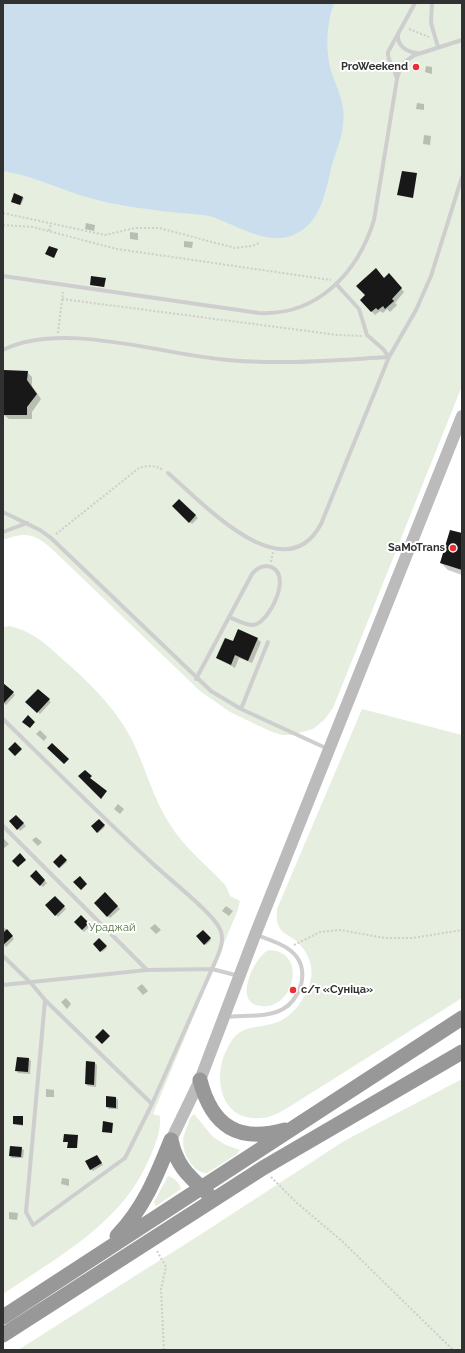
<!DOCTYPE html>
<meta charset="utf-8">
<style>
body{margin:0}
#map{position:relative;width:465px;height:1353px;overflow:hidden;background:#fff;font-family:Raleway,sans-serif}
canvas{display:block}
.frame{position:absolute;inset:0;border:4px solid #313131;pointer-events:none}
</style>
<div id="map">
<canvas width="465" height="1353"></canvas>
<div class="frame"></div>
</div>
<script>
const ctx = document.querySelector('canvas').getContext('2d');
ctx.lineJoin = 'round';
function paint(path, color) { ctx.fillStyle = color; ctx.fill(path, 'evenodd'); }
function trace(path, color, width, dash) { ctx.strokeStyle = color; ctx.lineWidth = width; ctx.lineCap = dash ? 'butt' : 'round'; ctx.setLineDash(dash || []); ctx.stroke(path); }
function drawText(font, color, halo, rows, align = 'center') {
  ctx.font = font + ' Raleway,sans-serif'; ctx.lineWidth = 4; ctx.setLineDash([]); ctx.textBaseline = 'middle'; ctx.strokeStyle = halo; ctx.fillStyle = color; for (const [text, x, y, turn = 0] of rows) {
    ctx.save(); ctx.translate(x, y); ctx.rotate((+turn || 0) * Math.PI / 180); ctx.textAlign = isNaN(turn) ? turn : align; if (halo) ctx.strokeText(text, 0, 0); ctx.fillText(text, 0, 0); ctx.restore();
  }
}
paint(new Path2D(`
 M3,3H462V386L333,708L324,720L313,729L292,735H282L272,732L230,712L200,691L54,551C36,534 27,531 3,540Z
 M9,626C30,630 45,643 60,657C89,682 116,708 133,742C146,769 153,798 169,823C184,848 207,865 226,886L230,896L240,901L237,912L153,1114L160,1116C161,1131 156,1143 150,1157C123,1223 59,1256 3,1294V627Z
 M362,709L462,735V998L289,1107C280,1112 271,1118 261,1118C222,1122 212,1080 226,1051C239,1023 251,1030 275,1023C292,1018 305,999 310,983C315,967 308,951 295,940C290,936 282,933 279,927C276,921 277,915 277,909Z
 M269,950C310,951 293,1016 256,1005C235,998 255,956 269,950Z
 M462,1079V1350H18L206,1231L344,1141Z
 M194,1114L213,1137L226,1145L240,1150L237,1154L207,1173C195,1174 183,1155 183,1143C183,1137 185,1131 188,1125C189,1120 190,1117 194,1114Z
 M168,1176C174,1177 180,1184 181,1189L156,1206L154,1202Z`), '#e6eedf');
paint(new Path2D(`
 M3,3H334C326,24 325,53 332,74C338,91 346,105 343,124C342,138 336,151 332,165C325,192 322,223 293,235C267,247 234,223 209,216C199,214 189,214 179,213C156,210 133,208 110,203C73,196 40,177 3,171Z`), '#cbdeee');
paint(new Path2D(`
 M426,66L432,67V74L425,72Z
 M417,103L424,104V110L416,109Z
 M424,135L431,136L430,145L423,144Z
 M15,195L24,198L21,205L13,202Z
 M86,223L95,225L94,231L85,229Z
 M130,232L138,233V240L130,239Z
 M184,241L193,242L192,248L184,247Z
 M105,278V287L91,285Z
 M392,278L404,292L395,303L397,305L390,312L387,309L383,313L380,311L375,315L361,300L384,279Z
 M27,372L32,377V386L41,399L32,412V419H9L4,415L3,380L4,378Z
 M179,500L198,518L192,524L173,506Z
 M462,534V575L448,570L441,563Z
 M257,639L261,642L252,663L239,658L235,668L217,658L234,643Z
 M6,686L15,695L6,705L3,703V690Z
 M38,690L51,702L40,714L27,702Z
 M40,730L47,737L44,741L36,734Z
 M118,804L124,809L120,814L114,809Z
 M16,816L26,826L20,831L11,821Z
 M99,820L105,827L98,833L92,826Z
 M36,837L42,842L38,846L32,840Z
 M3,838L9,844L3,849Z
 M61,855L67,862L60,868L54,862Z
 M36,872L47,883L43,887L32,876Z
 M105,894L120,909L110,918L95,903Z
 M55,898L66,909L58,917L47,906Z
 M226,906L233,911L229,916L222,911Z
 M81,917L90,926L84,932L75,922Z
 M155,924L161,930L156,934L150,928Z
 M3,926L14,939L6,947L3,944Z
 M203,931L211,940L206,945L198,936Z
 M99,940L107,948L102,952L94,944Z
 M142,984L148,991L143,995L137,988Z
 M66,998L71,1004L67,1009L61,1002Z
 M29,1059L31,1061L30,1074L18,1073L16,1070Z
 M95,1063L97,1065L96,1087L88,1086L86,1084Z
 M46,1089L54,1090V1097H46Z
 M116,1098L118,1100V1109H109L107,1106Z
 M23,1117V1126L14,1124Z
 M21,1148L24,1150L23,1158H12L10,1156Z
 M97,1156L103,1165L93,1171L90,1169Z
 M62,1178L69,1179V1186L61,1184Z
 M9,1212L18,1213L17,1220L9,1219Z`), '#0003');
paint(new Path2D(`
 M402,171L417,173L413,198L397,195Z
 M14,193L23,197L20,205L11,202Z
 M49,246L58,249L54,258L45,254Z
 M376,268L384,278L389,273L402,288L392,299L394,301L385,309L383,306L378,310L376,308L371,312L360,300L365,295L356,286Z
 M91,276L106,278L104,287L90,285Z
 M4,370L28,371L27,380L37,394L27,407V415H3Z
 M179,499L196,515L189,523L172,506Z
 M450,530L462,533V570L440,563Z
 M238,629L258,638L248,661L235,655L231,665L216,658L225,638L233,641Z
 M3,683L14,692L3,704Z
 M38,689L50,699L37,713L25,702Z
 M28,715L35,722L30,728L22,722Z
 M15,742L22,749L15,756L8,749Z
 M52,743L69,759L64,764L47,748Z
 M85,770L92,776L90,778L107,791L101,799L78,776Z
 M16,815L24,823L17,830L9,821Z
 M99,819L105,825L97,833L91,826Z
 M20,853L26,860L18,867L12,861Z
 M61,854L67,860L59,868L53,862Z
 M36,870L45,880L40,886L30,876Z
 M80,876L87,884L81,890L73,882Z
 M105,892L118,906L107,917L94,903Z
 M55,896L65,906L55,916L45,905Z
 M81,915L89,923L82,930L74,922Z
 M7,929L13,936L3,945V933Z
 M203,930L211,938L204,945L196,936Z
 M99,938L107,946L100,952L93,944Z
 M103,1029L110,1036L102,1044L95,1037Z
 M17,1057L29,1058L28,1072L15,1071Z
 M86,1061L95,1062L94,1085L85,1084Z
 M106,1096L116,1097V1108L106,1107Z
 M13,1116H23V1125L13,1124Z
 M103,1121L113,1123L112,1133L102,1132Z
 M64,1134L78,1135L77,1148H67L68,1142H63Z
 M10,1146L22,1147L21,1157L9,1156Z
 M97,1155L102,1163L90,1170L85,1161Z`), '#181818');
trace(new Path2D(`
 M409,29L429,37
 M3,213L105,235L135,228H159L235,248L252,246L259,243
 M3,225L33,227L117,249L331,280
 M49,231L51,224
 M62,299L338,335L362,336
 M58,333L63,292
 M56,534L139,468C148,465 155,465 163,470
 M271,562L273,552
 M294,945L320,932L340,930L385,938H413L462,930
 M271,1177L297,1203L342,1241L453,1350
 M157,1251L166,1267L161,1289L164,1350`), '#cecece', 2, [2, 2]);
trace(new Path2D(`
 M432,3L431,23L438,47
 M398,35C397,46 407,52 417,53
 M396,76C395,67 387,62 388,52L415,3
 M3,276L259,313C318,316 358,272 374,220L397,79C399,68 405,60 415,55L462,40
 M3,350C62,320 163,355 228,360C282,365 335,360 389,357L416,310L431,276L462,177
 M168,473C202,502 284,593 321,524L389,357L383,349L367,335L359,309L337,285
 M3,512L40,530L51,538L211,691L241,709L328,749
 M3,532L27,523
 M196,679L252,574C256,569 261,566 267,566C296,570 269,624 253,625C245,625 236,620 229,617
 M241,709L268,642
 M3,719C52,767 100,815 150,861C165,876 212,912 220,929C226,942 217,957 212,969L152,1104L125,1158L33,1225L26,1212L45,1000
 M3,826L147,970
 M3,956L31,983L45,1000L152,1104
 M3,985L147,970L212,969L239,976
 M226,1017C243,1015 268,1018 283,1009C292,1004 298,994 301,985C309,952 280,943 256,935`), '#cecece', 4);
trace(new Path2D(`
 M171,1140L200,1080L255,935L462,416`), '#bbb', 12);
trace(new Path2D(`
 M200,1080C212,1127 239,1143 285,1130
 M171,1140C177,1167 189,1176 208,1194
 M117,1236C144,1208 157,1175 171,1140
 M3,1317L462,1018
 M3,1335L263,1168L462,1052`), '#989898', 15);
for (const [x, y, r, color] of [
 [416,67,4,"#ec2f30"],
 [453,548,4,"#ec2f30"],
 [293,990,4,"#ec2f30"]
]) { const dot = new Path2D(); dot.arc(x, y, r, 0, 2 * Math.PI); ctx.fillStyle = color; ctx.fill(dot); trace(dot, '#fff', 1.5); }
drawText('bold 11px', '#313131', '#fff', [
 ["ProWeekend",408,67],
 ["SaMoTrans",445,548],
 ["с/т «Суніца»",301,990,"left"]
], 'right');
drawText('11px', '#506f3c', '#fff', [
 ["Ураджай",112,928]
]);
</script>
